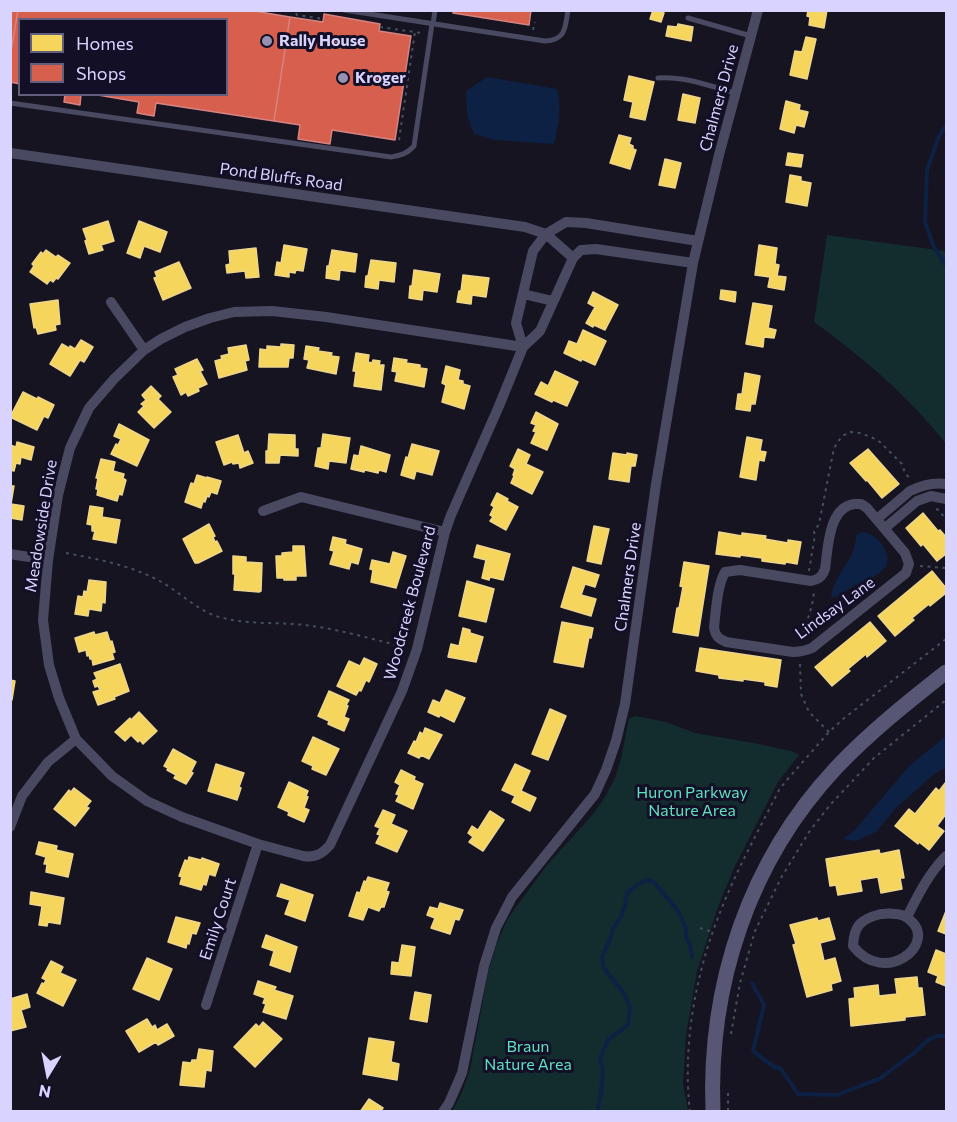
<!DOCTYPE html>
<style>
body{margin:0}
#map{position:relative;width:957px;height:1122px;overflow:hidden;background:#161421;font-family:Commissioner,sans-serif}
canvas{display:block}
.frame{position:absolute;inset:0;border:12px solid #d9d4ff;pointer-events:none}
.legend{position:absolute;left:18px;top:18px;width:210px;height:78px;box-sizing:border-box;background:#130f26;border:2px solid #625e7d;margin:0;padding:8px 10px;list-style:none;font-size:18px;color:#d9d4ff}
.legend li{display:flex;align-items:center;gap:12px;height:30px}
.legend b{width:30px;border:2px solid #625e7d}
.north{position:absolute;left:18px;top:1044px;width:60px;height:60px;-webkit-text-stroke:4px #130f26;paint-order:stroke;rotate:190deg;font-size:16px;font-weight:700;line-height:24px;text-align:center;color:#d9d4ff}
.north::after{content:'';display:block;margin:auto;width:21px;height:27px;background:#d9d4ff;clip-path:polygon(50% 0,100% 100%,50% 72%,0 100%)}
</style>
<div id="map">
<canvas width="957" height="1122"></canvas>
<div class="frame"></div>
<ul class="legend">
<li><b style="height:16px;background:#f6d55c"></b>Homes</li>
<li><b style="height:16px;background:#d6604d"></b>Shops</li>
</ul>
<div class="north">N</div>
</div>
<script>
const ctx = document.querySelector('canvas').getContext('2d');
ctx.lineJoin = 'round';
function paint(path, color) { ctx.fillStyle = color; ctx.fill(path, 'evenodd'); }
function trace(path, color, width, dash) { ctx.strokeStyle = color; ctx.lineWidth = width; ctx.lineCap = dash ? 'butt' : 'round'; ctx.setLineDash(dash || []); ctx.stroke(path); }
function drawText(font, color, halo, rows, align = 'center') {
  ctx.font = font + ' Commissioner,sans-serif'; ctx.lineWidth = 6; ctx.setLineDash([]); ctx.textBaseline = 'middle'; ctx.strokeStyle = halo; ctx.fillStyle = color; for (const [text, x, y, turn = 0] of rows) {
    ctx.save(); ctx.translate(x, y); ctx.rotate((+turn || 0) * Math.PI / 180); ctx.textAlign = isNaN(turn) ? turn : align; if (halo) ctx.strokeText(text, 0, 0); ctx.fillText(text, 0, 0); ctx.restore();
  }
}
paint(new Path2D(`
 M827,235L945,251L946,444C909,396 863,358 814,322Z
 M636,716L666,722L695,733L754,743L791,751L799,755L778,782L734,868L718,907L697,971L686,1035L683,1084L688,1111L452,1112L462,1092L470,1070L488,972L496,946L508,918L547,865L594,813L605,797L615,778L621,759L629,718Z`), '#132c2d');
paint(new Path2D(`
 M487,77L557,89C562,108 559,125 554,144L495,140L474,134L467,116L466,91Z
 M864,532C873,535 878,538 883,546C899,572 868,578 852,587C844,592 839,597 831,598C832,583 843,570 850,558C854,551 855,542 857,534Z
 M946,736V767L933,775L896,808L876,832L855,841L843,839L854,831L909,766Z`), '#0d2144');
const homes = new Path2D(`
 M653,10L664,13L661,22L650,19Z
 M808,10H827L824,28L809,25L810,17L807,16Z
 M678,24L693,27L691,41L666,36L668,26L677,27Z
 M806,37L816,39L807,79L790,75L795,51L802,52Z
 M629,76L654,82L645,120L630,117L633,102L624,100Z
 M683,94L700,98L695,123L678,120Z
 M786,101L800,105L799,110L808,112L804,127L796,125L794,133L780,129Z
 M619,135L631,138L629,144L633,146V149L636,150L630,169L610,163Z
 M788,153L803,155L801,167L786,165Z
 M665,159L681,163L675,188L659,185Z
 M790,175L801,177V181L811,183L807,206L786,202Z
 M108,221L114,241L101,245L103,250L89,254L85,241L87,240L83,229Z
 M139,221L167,232L160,252L144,246L140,258L127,253Z
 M284,245L307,249L303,271L296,270L295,273L289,272V277L275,275L277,262L281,263Z
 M759,245L777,248L775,264L779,265L777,276L786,277L784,290L768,287L770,277L755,275Z
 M256,248L259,277L246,278L245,271L227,273L226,265L230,264L229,251Z
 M46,250L56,257L58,255L70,263L58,279L56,278L53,282L50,280L47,284L30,272L34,266L32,264L41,252L43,254Z
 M332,250L357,254L355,272L340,270L339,280L326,278L327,266H329Z
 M371,260L396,263L394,282L379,280L378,289L365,287L366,276H368Z
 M179,262L191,288L163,300L154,278L157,277L155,272Z
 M414,270L440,274L437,292L423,290L422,300L409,298L410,286H412Z
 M463,275L489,278L486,297L472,295L471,304L457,302L459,291H461Z
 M721,290L736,292L735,302L720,299Z
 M593,292L618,305L605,330L594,325L593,327L586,323L595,307L588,303Z
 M58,300L60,324L55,325L56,330L38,334L36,327L34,328L30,304Z
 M753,303L772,306L768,328L776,330L774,338L764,337L763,347L746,344Z
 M583,330L606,341L595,365L582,359L581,361L564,353L569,341L577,344Z
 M81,340L93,347L84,362L80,360L70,376L50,364L62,344L69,348L70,346L75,349Z
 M281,344L294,345L293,358H289L288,367H259L260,349L267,350V346L281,347Z
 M246,345L249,360L245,361L247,370L219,378L215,361L222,359L221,356L229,354L228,348Z
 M306,346L319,348L318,351L332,353L331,356L339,357L336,374L307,368L309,360L304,359Z
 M356,353L369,355L368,362L372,363L373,360L380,361L379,365H384L381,390L354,386L356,371H353Z
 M394,358L407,360L406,363L420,365V368L427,369L424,387L395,381L397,372L392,371Z
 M197,359L203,370L200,371L207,384L198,388L199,391L188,396L186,392L181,395L173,377L178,375L175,369Z
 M446,366L460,370L458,380L463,381V384L470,386L464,409L442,402L446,385L442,383Z
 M555,371L578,382L567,406L553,400L552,402L535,394L541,382L548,386Z
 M745,373L760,376L755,404H751L750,411L736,409L738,394H742Z
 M151,386L161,396L158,399L171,412L154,428L138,412L144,406L141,404L146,400L142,395Z
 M23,392L37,399L38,397L54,405L48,418L44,416L37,430L10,417Z
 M536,412L558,424L547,450L531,443L536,432L533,431L536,425L531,423Z
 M119,424L149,440L137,466L111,454L116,444L118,445L121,439L114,436Z
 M269,434L295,435V449H298V456L280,455L279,463H266V451H268Z
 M323,434L350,438L346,463L329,461L328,469L315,466L318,448H321Z
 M238,435L244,453L248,451L253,463L240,468L239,463L233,464L232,462L224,465L216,442Z
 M747,437L762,440L760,451L766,452L764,461L759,460L756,480L740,477Z
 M17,442L34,447L31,460L21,457L20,464L16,463L14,471L10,470V445L16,447Z
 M412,444L439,451L432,475L416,471L414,479L401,475L406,457L408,458Z
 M361,446L390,455L386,472L379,470L378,473L365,470V469L364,472L351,469L354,455L359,456Z
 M518,449L530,455L526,464L543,472L532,494L511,483L514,476L513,475L515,469L510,466Z
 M868,449L899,484L882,498L867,480L866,481L850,463Z
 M613,453L627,455V453L637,455L635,466H631L629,482L609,479Z
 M101,459L115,462L113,471L124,474L123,478L126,480L122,495L119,494L117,501L97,495L98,489H96L98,478H96Z
 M197,475L207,478V477L221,481L217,494L211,492L209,497L207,496L205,502L203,501L201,508L185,502L191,483L194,484Z
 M10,486H14L11,504L24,506L22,520L10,518Z
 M497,493L508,499L507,501L518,507L506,530L490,521L493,517L490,515L494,507L491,505Z
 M90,506L103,508L102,517L120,520L116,543L93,539L95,531H92V525L87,524Z
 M923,513L938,531L940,530L946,537V554L937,561L923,544L921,546L906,528Z
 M209,524L215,536L213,537L215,542L217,541L222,551L198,563H195L183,539Z
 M594,526L609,529L601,564L587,561Z
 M719,532L742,536V533L766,536L765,539L788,543V540L801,542L797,564L786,562L785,564L762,561V558L740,555V557L716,554Z
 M333,537L346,540L345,544L362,549L358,564L351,562L349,569L330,564L334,551L330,550Z
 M477,545L510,554L503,580L490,577L489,580L482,578L486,560L474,557Z
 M293,546H304L306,576H296V580H284V578H277L276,556H282V553L293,552Z
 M393,552L406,556L396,588L371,582L373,570L370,569L372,560L390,564Z
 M233,556L246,557V562L262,563L261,591L259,592L234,590L235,574H233Z
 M684,562L709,566L698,636L673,632L677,608H679L683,587L680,586Z
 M573,567L599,575L595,587L585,584L581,595L596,599L591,616L561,607Z
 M932,571L946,588V593L930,606L929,604L912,618L914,620L895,636L878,616Z
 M89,580L106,582L105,603L102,602L101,611L89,609L88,616L75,614L78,596L83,597L84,591L87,592Z
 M467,581L494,589L486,622L459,616Z
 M562,622L593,628L591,638L589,637L583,667L554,662Z
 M870,622L886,641L867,657L866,654L848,669L850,671L832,686L815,667Z
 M463,628L470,630V633L483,637L476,662L448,657L451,644L459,646Z
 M94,632L95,635L107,632L110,642L112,641L115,652L112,653L114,659L93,665L92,659H90L89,655L87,656L86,650L79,652L75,638Z
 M700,648L781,660L777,687L765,685V682L743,679V681L719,678V675L696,671Z
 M364,658L377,664L369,682L366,680L361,691L359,690L356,695L337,686L349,661L360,666Z
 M120,664L129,691L114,697L115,699L98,705L93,692L100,690L98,686L95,687L93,681L97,679L94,673Z
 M10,680L15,681L12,700L10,699Z
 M446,690L465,698L454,722L440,715L439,717L428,712L433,700L440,703Z
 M329,691L349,700L346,705L348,706L344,717L349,719L344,731L328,724L329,721L318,716Z
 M550,709L566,716L548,760L532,754Z
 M139,712L157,731L143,744L140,740L138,742L131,735L125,741L115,732L130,718L131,720Z
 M425,728L442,735L429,759L421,755L419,758L408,753L414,741L416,742L420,732L423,734Z
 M313,737L339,749L326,775L312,769L313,766L302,761Z
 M173,749L196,762L191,772L193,773L186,784L174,778L176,775L167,770L168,768L164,766Z
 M216,764L244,773L239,787L241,788L237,800L208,791Z
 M515,764L530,771L521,791L536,798L530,811L512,802L515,796L502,790Z
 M401,770L415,777L414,780L423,784L413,809L396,801L399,795L396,794L400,785L395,782Z
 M289,782L308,791L306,796L308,797L304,808L309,810L304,822L288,815L289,812L278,807Z
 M946,782V814L937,826L944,831L929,850L919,842L918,844L895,826L909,809L915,814L936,788L939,791Z
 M74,788L91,801L86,807L89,808L75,826L54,809L69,790L71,792Z
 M383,810L395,815L391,824L407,831L397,852L376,843L380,835L377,834L380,828L375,826Z
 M490,811L504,820L483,851L469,842L473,837L468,833L472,826L478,830Z
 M39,842L57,846L56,850L73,854L68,877L46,872L47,864H44L46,857L36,854Z
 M879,850L880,854L899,850L904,878H900L902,889L881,893L878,877L860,880L862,891L838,895L836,885L830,886L826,859Z
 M189,857L201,860L202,858L219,864L215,876L209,874L206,885L203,884L201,890L180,884L182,877L179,876L185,860L188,861Z
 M368,877L389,883L386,891L389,892L384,907H381L379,911L368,907L363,920L349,916L357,892L360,893L364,881L366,882Z
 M281,884L313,895L305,921L285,914L290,900L277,896Z
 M31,892L64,898L60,924L48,922L47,926L39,925L42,906L30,904Z
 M440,903L463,910L459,920L455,919L450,934L431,928L435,918L427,915L430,907L438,909Z
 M946,911V934L938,931Z
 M176,917L200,923L196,934L192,933L189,944L187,943L186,948L168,942Z
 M817,918L818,921L829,918L835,939L820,943L824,961L835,958L841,981L831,984L832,990L807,997L793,945L796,944L790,925Z
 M266,935L297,947L290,972L270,965L274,951L262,947Z
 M402,945L415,947L411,976L391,974L392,962L399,963Z
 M936,950L946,954V986L936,982L938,976L928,972Z
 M147,958L172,969L159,1000L133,989Z
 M51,961L63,967L60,973L76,980L63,1006L37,993L42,983L44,984L46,980L42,978Z
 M917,977L918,988H922L925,1015L905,1017V1020L851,1026L849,999L855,998L854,988L878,985L879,996L897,994L895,979Z
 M258,981L276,987L274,990L293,996L286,1019L263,1012L266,1004L263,1003L265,998L254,994Z
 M415,992L431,995L427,1022L410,1019Z
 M27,994L30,1007L21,1010L26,1027L10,1031V999Z
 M147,1019L152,1027L155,1025L157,1030L167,1024L174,1036L158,1045L156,1042L139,1052L126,1031Z
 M263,1022L282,1039L255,1067L234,1047L256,1024L259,1027Z
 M369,1038L394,1042L391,1062L399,1064L397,1080L363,1074Z
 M199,1049L213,1051L211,1071L206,1070L204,1087L180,1085L183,1062L191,1063L192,1060H197Z
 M369,1099L383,1108L380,1112H360Z`);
paint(homes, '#f6d55c');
trace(homes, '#edd58d', 1.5);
const shops = new Path2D(`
 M10,10H18L10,57Z
 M18,10H248L290,17L274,121L156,103L154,116L137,113L139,102L92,94H226V20H20V84L10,82V57Z
 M453,10H531L529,25L453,13Z
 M324,14L380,24L379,31L411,36L395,140L332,130L330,144L298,139L300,125L274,121L290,17L323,22Z
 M65,94H81L80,105L64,102Z`);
paint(shops, '#d6604d');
trace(shops, '#d78382', 1.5);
trace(new Path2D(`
 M946,125L939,136L927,170L925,222L933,245L946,266
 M752,983L764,1005L753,1051C764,1059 768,1065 781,1069L798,1094L837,1095L860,1086L879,1079L914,1053L928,1040L937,1036H946
 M597,1112L601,1093L603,1071L600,1058L608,1040L628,1025L630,1008L625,995L604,968L602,957L611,937L613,929L622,915L625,905L627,893C636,887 642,877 654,882L678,911L686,928V937L690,944L692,957`), '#0d2144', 4);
trace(new Path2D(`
 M290,10L295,11L297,15L324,19
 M380,27L421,33
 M533,30L535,22
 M399,140L415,32
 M936,509L939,510L946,520
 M66,553C97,559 129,565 158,580C177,590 197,610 216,616C247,626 280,621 312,626C342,630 375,640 405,647
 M920,566L946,568
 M809,571L815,535L814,532L819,524L834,448L842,436L851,432L860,433L873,438L880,442L902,464L905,473L911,480
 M802,640C805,623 813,609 814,591
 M800,664L801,694L809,712L829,732
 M700,928L713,932
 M731,1034L740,983L755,931L781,878L809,832L830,805L874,758L946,700
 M728,1093V1112
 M690,1112C682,1045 696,971 721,910C737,869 759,830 779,790L786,781L829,732L843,719L946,639`), '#44505f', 2, [3, 4.5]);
trace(new Path2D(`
 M344,10L545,41C566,40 565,28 568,10
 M688,18L751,36
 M433,24L435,10
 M658,78C684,76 710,86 735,93
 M10,103L391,157C401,155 407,154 414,146L432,24`), '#4a4962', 5);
trace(new Path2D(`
 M10,153L525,227L546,234L573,258
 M523,294L553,301
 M111,302L144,350
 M523,347L326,317L272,311L234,312L210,318L185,327L161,339L144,350L114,379L89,408L70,448L58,495L48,560L43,620L49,665L59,698L76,739L112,776L147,801L182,817L258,844L303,856C315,858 322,854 330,845L402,691L417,649L445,532L451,515L499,406L523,347L540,331L573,258L581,250L596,249L693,263
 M523,347L516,323L533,251L546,234L566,222L586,223L698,241
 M854,504H861L867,508L905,553L909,564L906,573L812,648C805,651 800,652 793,652L726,642C718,638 715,636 714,627C716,611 717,586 725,572L740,570L811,581C819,579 822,577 825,569C828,549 828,508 854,504Z
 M263,511L301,497L445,532
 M877,519L910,491C922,485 933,482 946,484
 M885,528L917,501L931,496L946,499
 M10,554L48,560
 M10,827L22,796L48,762L76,739
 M881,914C885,914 890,913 895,914C901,914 907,917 911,921C937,944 885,987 853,946C854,925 861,919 881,914Z
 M907,917C918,895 929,873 946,856
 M206,1005L258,844
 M443,1112L449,1103L462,1073L484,966L496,928L512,897L595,794L606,770L616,741L625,704L656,484L693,263L719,155L758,10`), '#4a4962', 10);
trace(new Path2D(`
 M713,1112C708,985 749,861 836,768C870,732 908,702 946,672`), '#575674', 15);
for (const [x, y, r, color] of [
 [267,41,6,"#9591b1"],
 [343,78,6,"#9591b1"]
]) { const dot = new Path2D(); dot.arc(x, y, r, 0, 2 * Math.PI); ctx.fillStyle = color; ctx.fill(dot); trace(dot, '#130f26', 2); }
drawText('bold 16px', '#d9d4ff', '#130f26', [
 ["Rally House",279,41],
 ["Kroger",355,78]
], 'left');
drawText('16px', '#d9d4ff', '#130f26', [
 ["Chalmers Drive",719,98,-75],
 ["Pond Bluffs Road",281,177,8],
 ["Meadowside Drive",41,526,-81],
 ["Chalmers Drive",628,577,-82],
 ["Woodcreek Boulevard",410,603,-75],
 ["Lindsay Lane",835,608,-36],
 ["Emily Court",218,919,-72]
]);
drawText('16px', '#5fe0c0', '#130f26', [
 ["Huron Parkway",692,793],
 ["Nature Area",692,811],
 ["Braun",528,1047],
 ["Nature Area",528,1065]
]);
</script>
